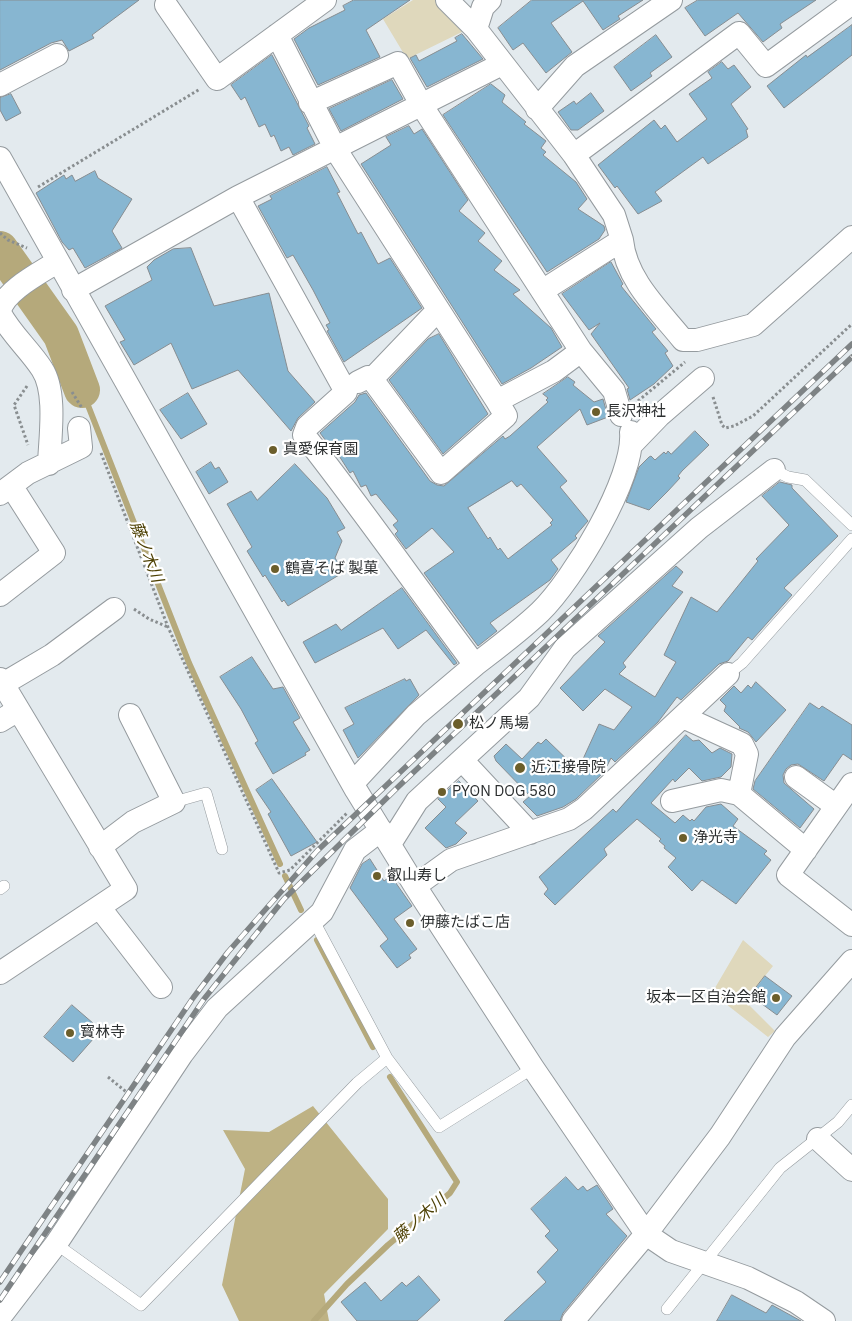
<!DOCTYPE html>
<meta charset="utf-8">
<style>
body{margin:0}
canvas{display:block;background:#e3eaee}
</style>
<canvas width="852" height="1321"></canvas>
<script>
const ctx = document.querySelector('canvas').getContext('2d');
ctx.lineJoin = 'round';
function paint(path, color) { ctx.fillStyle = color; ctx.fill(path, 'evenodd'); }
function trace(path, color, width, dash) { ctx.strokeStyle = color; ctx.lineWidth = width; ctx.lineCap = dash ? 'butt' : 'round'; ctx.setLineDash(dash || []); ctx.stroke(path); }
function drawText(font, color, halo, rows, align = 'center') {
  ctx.font = font + ' "IBM Plex Sans","Noto Sans JP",sans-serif'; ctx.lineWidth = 4.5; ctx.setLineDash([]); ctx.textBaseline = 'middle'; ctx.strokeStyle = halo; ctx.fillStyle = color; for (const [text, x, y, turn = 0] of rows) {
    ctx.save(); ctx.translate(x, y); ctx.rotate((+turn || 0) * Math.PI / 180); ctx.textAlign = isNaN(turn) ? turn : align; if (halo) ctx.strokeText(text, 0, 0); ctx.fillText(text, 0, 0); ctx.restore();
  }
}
paint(new Path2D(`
 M413,0H435L464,31L407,59L383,19Z
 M743,940L773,966L745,1001L775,1031L768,1037L712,993Z`), '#dfd8bc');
paint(new Path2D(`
 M313,1106L388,1199V1229L324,1294L329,1321H239L222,1285L245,1169L223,1130L269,1132Z`), '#beb284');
trace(new Path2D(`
 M82,390L189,663L280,864
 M285,876L301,910
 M317,940L373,1047
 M314,1321L347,1284L388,1245L450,1193L457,1182L390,1077`), '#b5a97b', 6);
trace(new Path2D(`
 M0,249L61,335L82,390`), '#b5a97b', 36);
const building = new Path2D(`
 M0,0H139L92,35L94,38L69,51L62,40L51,43L0,70Z
 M354,0H410L366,30L380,57L318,85L294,39L309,28L345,10L343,6Z
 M532,0H643L618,16L620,19L603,30L583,1L551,23L572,52L546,73L523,43L513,50L498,28Z
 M698,0H816L780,24L782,28L763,42L738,13L705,36L685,8Z
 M852,25V55L784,108L767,86L806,55L807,57Z
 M462,34L483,59L427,87L410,58L416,55L419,61L457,41L455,38Z
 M656,35L672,57L650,73L652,76L631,91L614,67Z
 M272,55L309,126L307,128L315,144L293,155L289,147L281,151L274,135L271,137L265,124L259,127L245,97L241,100L231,85Z
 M722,62L728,69L734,65L751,87L731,104L748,129L746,130L748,137L708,164L703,157L655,192L662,201L638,214L617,186L615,188L598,165L654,120L661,129L665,125L677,142L707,119L689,94L712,78L708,72Z
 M392,80L403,99L341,131L329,109Z
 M491,84L505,95L502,102L526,122L524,124L546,141L541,148L546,152L543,155L576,182L587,199L578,209L604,226L605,230L599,239L547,272L443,115Z
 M591,93L604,111L578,130H571L558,112L574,101L576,104Z
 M11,94L21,113L6,121L0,110V98Z
 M409,126L414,134L422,129L468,200L459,211L485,233L478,241L502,261L494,270L520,290L513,294L551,328L562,347L531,368L502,384L361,164L391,145L386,137Z
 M327,167L340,192L337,193L358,234L361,232L378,264L390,258L422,308L344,362L327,331L329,330L326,325L330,323L313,290L293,255L287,258L258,206L272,199L270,196Z
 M95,171L98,178L132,199L112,231L122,248L85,268L73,248L69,250L62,242L36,193L64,175L66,179L72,175L75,181Z
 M191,248L214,306L269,293L288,371L315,402L298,418L291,431L238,370L192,389L171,343L134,365L120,342L125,340L105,306L152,280L147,267L154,260L173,249Z
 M611,262L623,284L621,286L656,329L652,332L668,351L665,353L673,366L654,384L630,400L627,389L629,388L591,334L600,323L589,330L562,294Z
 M439,334L488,414L443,454L389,380L428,339Z
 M568,377L575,382L573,385L594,402L603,399L608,417L587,425L580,409L537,447L567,481L560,487L588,521L575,536L577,538L551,560L558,569L550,580L490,623L497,631L478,646L424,573L454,552L432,528L406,549L395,534L398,531L393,525L398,521L376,494L371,496L366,485L361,487L353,471L350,473L334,448L332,449L320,433L355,402L359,395L366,393L430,481L437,485L444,486L503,436L505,439L510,436L548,402L546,400L548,398L543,394ZM512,481L517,487L521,484L553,520L550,523L552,525L508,559L500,548L498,550L490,537L488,539L468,508Z
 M188,393L207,424L181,439L160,410Z
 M695,431L709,445L682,471L678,476L680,478L667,492L649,510L626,502L639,467L649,457L651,456L655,460L664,452L666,454L668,451L671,454Z
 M211,462L215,469L219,467L228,482L209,494L196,472Z
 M295,464L327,498L345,528L337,532L342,541L335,558L344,572L288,606L284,600L282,602L265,575L263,577L247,551L252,547L227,504L251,491L257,500Z
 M780,482L792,485V488L838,536L784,588L792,595L752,640L748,637L728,661L719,664L681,700L677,697L658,722L615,762L611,758L604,772L576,799L563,807L537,816L523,802L530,796L496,761L494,756L506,744L522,759L538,742L541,744L546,739L578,770L599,724L614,730L632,707L605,689L583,711L560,688L605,642L598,636L676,566L683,572L672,586L683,592L623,663L626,667L619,674L655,697L676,662L664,655L691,597L717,612L758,561L756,559L789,525L762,496Z
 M402,588L457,663L454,665L426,630L398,649L383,628L315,663L303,642L336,624L341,630Z
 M252,657L273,689L283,687L300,718L293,722L310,750L305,753L306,755L273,774L255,743L258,741L241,709L220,677Z
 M405,679L406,681L410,679L419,695L358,758L343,730L354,724L345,708Z
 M756,682L786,710L756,742L748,732L739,728L740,727L724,711L726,706L720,700L734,686L741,693L748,685L751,688Z
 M810,703L819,709L822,706L852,725V760L843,754L824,781L798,764L791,765L786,769L783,775L784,783L814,809L800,828L753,789L755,781Z
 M686,735L693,741L699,740L712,753L720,748L732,754L731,767L721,777L702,781L689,768L675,782L673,779L651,803L675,823L683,815L690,821L692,819L694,821L706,807L721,804L738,819L733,826L767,851L764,854L771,860L736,904L702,880L692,891L668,867L676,858L664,848L665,846L659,841L661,839L637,819L604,849L607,855L555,905L544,894L548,889L539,877L613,809L616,812Z
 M272,779L317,842L291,856L268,814L271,812L256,790Z
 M459,781L478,801L455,823L467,833L456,844L446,848L425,828L446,807L438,799Z
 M370,859L384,881L391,876L412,906L394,919L417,949L409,955L411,958L397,968L380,946L388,939L350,888L362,864Z
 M765,976L792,996L777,1015L762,1004L761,1000L752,993Z
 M72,1005L101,1030L73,1062L44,1037Z
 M566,1177L578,1190L583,1186L587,1191L597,1185L613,1209L606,1214L627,1236L563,1313L560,1321H504L546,1282L537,1272L558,1250L545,1236L550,1231L531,1209Z
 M419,1276L440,1300L417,1321H357L341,1302L365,1282L381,1301L402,1282L406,1286Z
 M732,1295L766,1313L772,1305L801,1321H717Z`);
paint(building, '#87b6d1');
trace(building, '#878d91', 1);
const lane = new Path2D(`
 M774,470L788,477L805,480L852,525
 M728,674L742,663L852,539
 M174,802L206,793L222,849
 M0,889L4,886
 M314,921L387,1058L439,1127L533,1068
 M56,1244L141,1305L357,1083L387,1058
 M667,1309L780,1168L838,1122L852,1105`);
const street = new Path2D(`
 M447,0L476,29
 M490,0L483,7L476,29L574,155L614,215L622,240
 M166,5L217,79L325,0
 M277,35L336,150L497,401L554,371L581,351L422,106L398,63L310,103
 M0,85L57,55
 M537,109L575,66L671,0
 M574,155L739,33L766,66L852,3
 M0,158L356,790L415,886L533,1068L646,1234L671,1251L748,1278L796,1302L824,1321
 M238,197L346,392L307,427L304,435C363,510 418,589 475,665L416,715L353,783
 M73,290L238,197L502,64
 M542,291L622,240C626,280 659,310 683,340H697L753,325L852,237
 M0,311C4,291 40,273 57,262
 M0,313C11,334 29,349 42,369C57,392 50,437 49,464
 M581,351L614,391L621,415
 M372,379L441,473L506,416L497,401
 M358,382L368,377L372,379L438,310
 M632,444L659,416L703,378
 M0,494L28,473L81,447L79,428
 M0,595L54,553L12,487
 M475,665C497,648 520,631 540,612C573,580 635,478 631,432
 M0,679L126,889L0,973
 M3,684L52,655L114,609
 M683,717L742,744L747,754L739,794L806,850
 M0,721L18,710
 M462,760L530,833
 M796,777L836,806
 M852,784L788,875L852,925
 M672,801L721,790L739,794
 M390,844L417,801L529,698L565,648L699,528L774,470
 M100,847L133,822L174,802L130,715
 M415,886L451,860L569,819L584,809L728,674
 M100,908L161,987
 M818,1139L852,1170
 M0,1317L56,1244L182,1054L217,1008L322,912L355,850L381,830
 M573,1321L646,1234L720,1136L785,1037L852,961`);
trace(lane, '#959b9f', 12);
trace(street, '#959b9f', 24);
trace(new Path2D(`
 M38,187L200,89
 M0,233L8,240L27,248
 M27,386L14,405L28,445
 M72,392L82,408
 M713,397L722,425L725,428L734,426L753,416L852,324
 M638,401L685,362
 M101,453L168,627L279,873L290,870L347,813
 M134,609L149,619L168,627
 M108,1077L130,1095`), '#898e90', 3, [2.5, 2.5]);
trace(lane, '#fff', 11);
trace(street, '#fff', 22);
const rail = new Path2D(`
 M0,1282L193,998L228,952L317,851L852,344
 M0,1300L204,999L284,899L398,787L852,357`);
trace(rail, '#7e8385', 5.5);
trace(rail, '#fff', 4, [11]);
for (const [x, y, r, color] of [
 [596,412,5,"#6b5e2b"],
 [273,450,5,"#6b5e2b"],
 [275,569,5,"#6b5e2b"],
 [458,724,6,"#6b5e2b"],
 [520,768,6,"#6b5e2b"],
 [442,792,5,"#6b5e2b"],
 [683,838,5,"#6b5e2b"],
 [377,876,5,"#6b5e2b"],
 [410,923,5,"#6b5e2b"],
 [776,998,5,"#6b5e2b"],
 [70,1033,5,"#6b5e2b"]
]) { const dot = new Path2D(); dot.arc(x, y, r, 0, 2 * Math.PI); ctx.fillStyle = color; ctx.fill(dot); trace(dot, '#fff', 2); }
drawText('15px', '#2c2f30', '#fff', [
 ["長沢神社",606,412],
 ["真愛保育園",283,450],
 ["鶴喜そば 製菓",285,569],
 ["松ノ馬場",469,724],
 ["近江接骨院",531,768],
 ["PYON DOG 580",452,792],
 ["浄光寺",693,838],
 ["叡山寿し",387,876],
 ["伊藤たばこ店",420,923],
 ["坂本一区自治会館",766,998,"right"],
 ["寳林寺",80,1033]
], 'left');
drawText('italic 16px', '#4e4104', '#fff', [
 ["藤ノ木川",146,552,69],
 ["藤ノ木川",420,1219,-41]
]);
</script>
